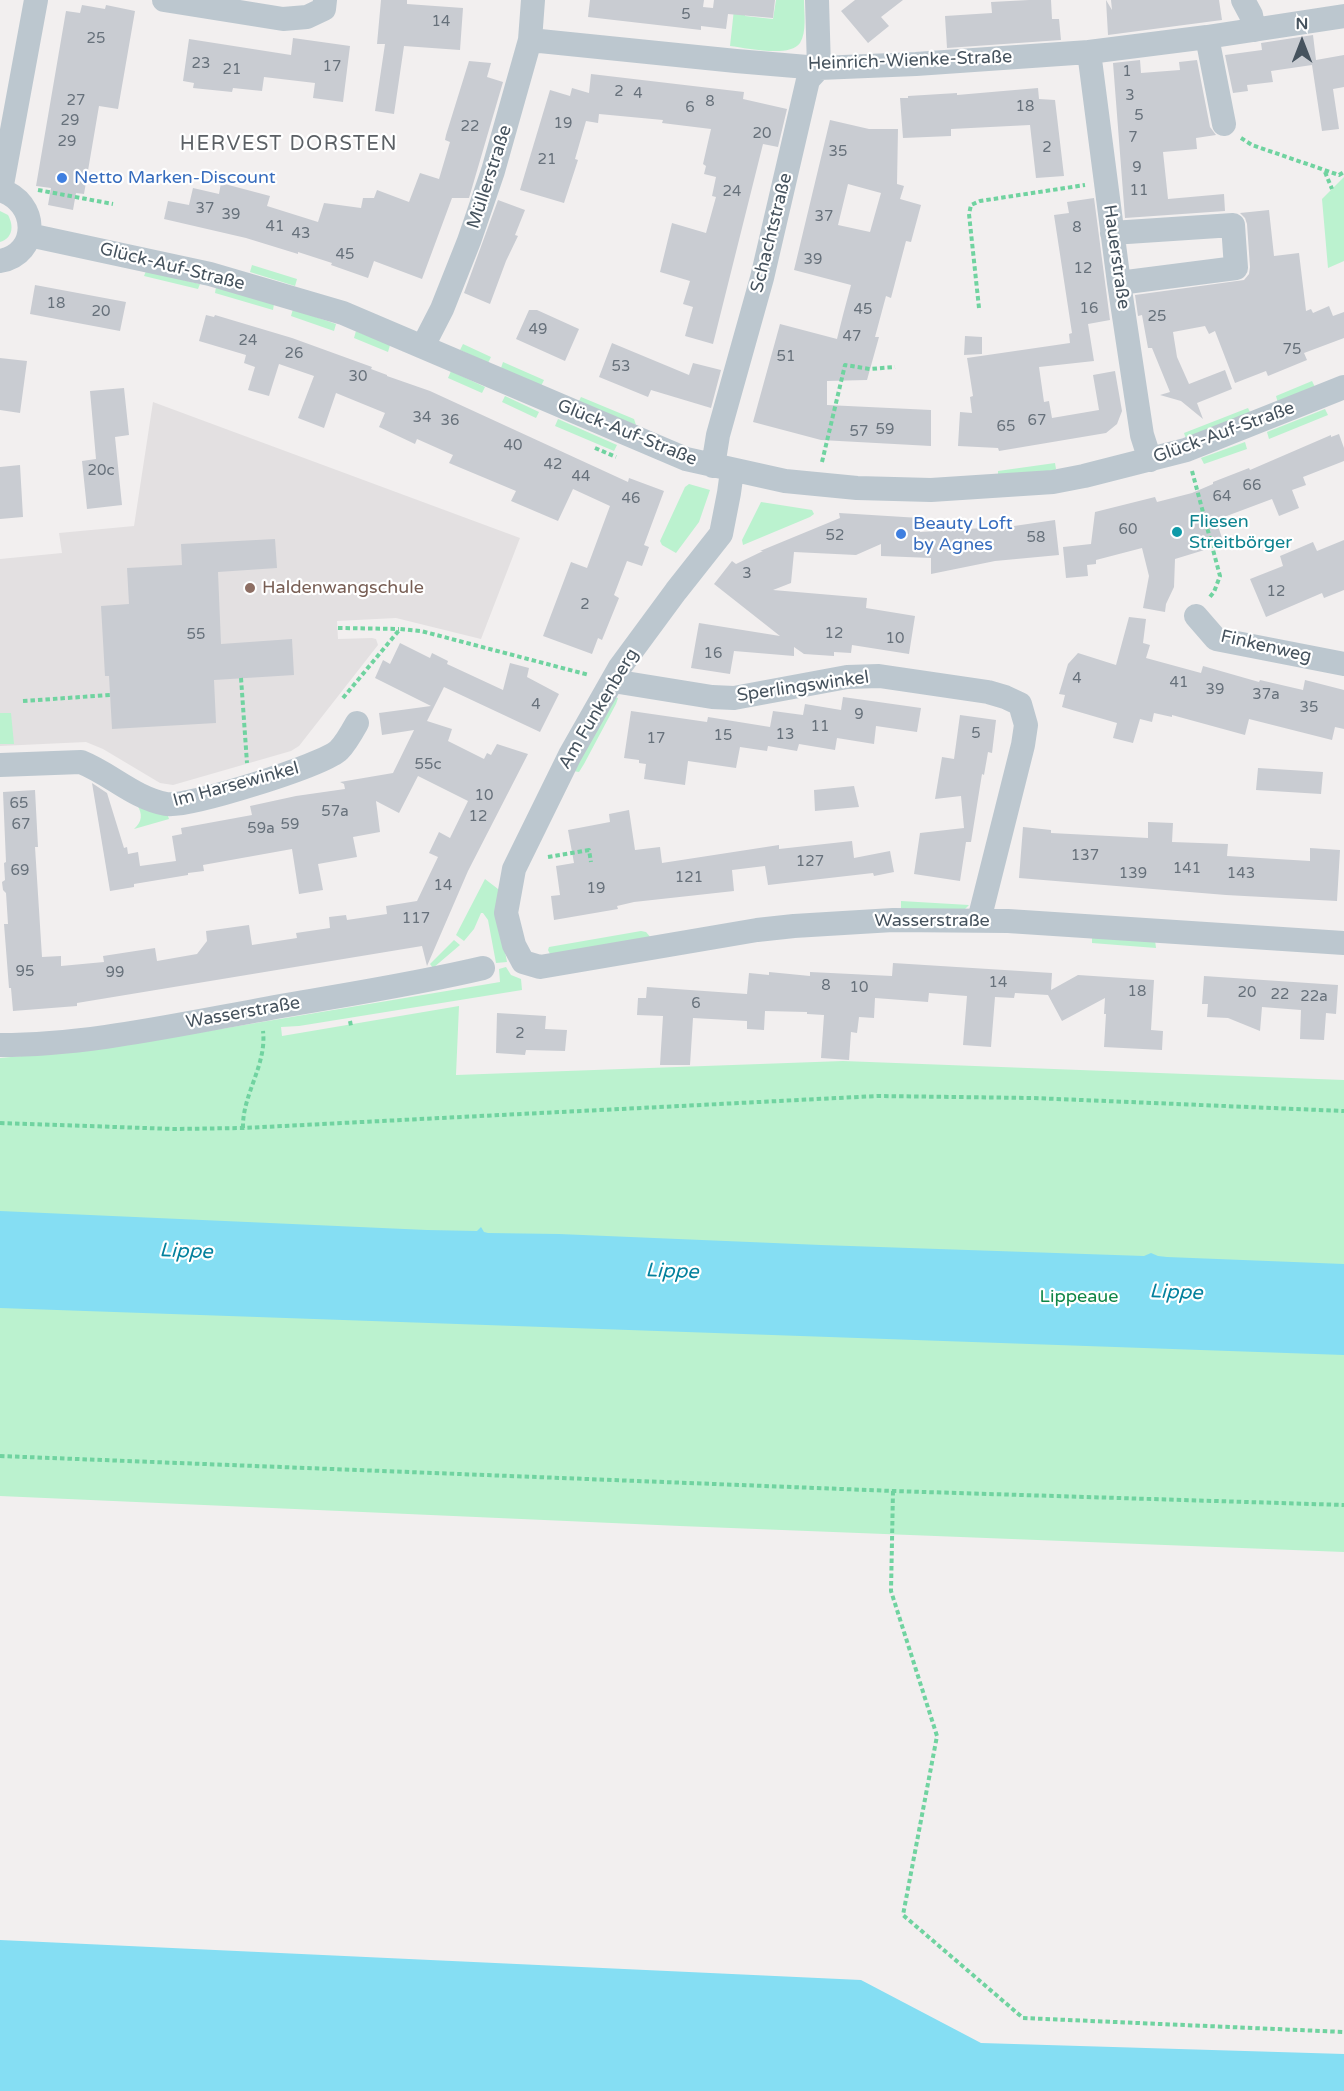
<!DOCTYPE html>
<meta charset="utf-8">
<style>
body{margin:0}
#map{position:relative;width:1344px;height:2091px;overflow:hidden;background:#f2efef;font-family:"Varela Round",sans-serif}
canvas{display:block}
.north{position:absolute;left:1272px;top:12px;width:60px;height:60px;-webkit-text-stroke:4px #fff;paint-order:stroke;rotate:0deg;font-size:16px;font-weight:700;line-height:24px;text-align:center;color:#46535e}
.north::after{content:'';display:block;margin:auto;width:21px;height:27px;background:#46535e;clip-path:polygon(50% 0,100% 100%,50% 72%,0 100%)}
</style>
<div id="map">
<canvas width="1344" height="2091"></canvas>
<div class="north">N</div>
</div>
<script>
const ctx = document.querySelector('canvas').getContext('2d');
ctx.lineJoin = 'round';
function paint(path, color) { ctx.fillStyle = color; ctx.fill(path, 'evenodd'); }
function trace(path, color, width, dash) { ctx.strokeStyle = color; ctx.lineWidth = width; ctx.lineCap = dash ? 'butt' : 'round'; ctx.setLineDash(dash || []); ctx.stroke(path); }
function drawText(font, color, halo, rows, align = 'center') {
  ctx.font = font + ' "Varela Round",sans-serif'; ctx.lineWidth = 4.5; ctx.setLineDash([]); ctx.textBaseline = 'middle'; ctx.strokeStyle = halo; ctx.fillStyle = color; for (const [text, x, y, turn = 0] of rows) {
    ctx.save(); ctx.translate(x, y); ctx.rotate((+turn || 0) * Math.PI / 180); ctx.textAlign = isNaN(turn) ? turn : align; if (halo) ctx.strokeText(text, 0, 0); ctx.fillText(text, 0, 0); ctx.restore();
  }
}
paint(new Path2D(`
 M153,402L520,538L481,639L396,618L337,621L338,639L372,638L376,639L378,645L299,746L291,751L173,785L160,783L103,749L86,742L0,746V559L62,553L59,533L134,526Z`), '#e3e0e1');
paint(new Path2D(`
 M735,0H746L745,16L773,19L776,0H804C804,13 807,32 800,43C790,58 747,48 730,46Z
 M1344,177V261L1328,268L1322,199Z
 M0,211L8,215C14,226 13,238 0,242Z
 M252,265L297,279L295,286L250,272Z
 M146,271L200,284L198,289L144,276Z
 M216,287L274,304L273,310L215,293Z
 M293,309L336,324L334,331L291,316Z
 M356,331L390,345L388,352L354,338Z
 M463,344L491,357L488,363L460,350Z
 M503,362L544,380L541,386L501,368Z
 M451,371L485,387L482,393L448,378Z
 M1312,381L1315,387L1278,403L1276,396Z
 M505,396L539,412L536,418L502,402Z
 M581,397L634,419L636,425L578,403Z
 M1248,408L1251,414L1186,439L1184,433Z
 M1325,409L1328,415L1269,439L1267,432Z
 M558,419L617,445L614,451L555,426Z
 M1245,442L1247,449L1204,464L1201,458Z
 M1055,463L1056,469L1053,471L998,476V471Z
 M689,484L710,490L699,522L676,553L662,545L660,541L685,487Z
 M761,502L812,510L814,514L810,517L743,545L742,540Z
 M614,697L618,698L616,704L584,764L579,772L573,771Z
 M0,713H11L14,744H0Z
 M137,805L168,816L169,819L134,829C142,822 143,814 137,805Z
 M485,879L498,889V915L507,962L496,963L488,920L483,913H481L474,929L464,941L456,935Z
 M901,901L969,905L964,910H901Z
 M641,931L646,932L652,939L550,954L548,950L549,947Z
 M1092,936L1155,940L1156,948L1092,943Z
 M454,940L460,945L433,968L430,964Z
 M506,967L511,975L521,979L522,990L299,1026L281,1027L282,1036L459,1006L456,1075L843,1061L1344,1080V1552L680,1526L0,1496V1058L107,1048L500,982L499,969Z`), '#bbf2cf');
paint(new Path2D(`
 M0,1211L427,1230L477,1231L481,1227L484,1232L488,1233L559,1234L821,1245L1144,1256L1151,1253L1158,1256L1167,1257L1344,1264V1355L0,1308Z
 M0,1940L861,1980L981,2043L1344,2054V2091H0Z`), '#85def3');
paint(new Path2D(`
 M381,0H407V4L463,8L460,50L404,46L394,114L375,111L385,44H377Z
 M590,0H704L703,7L713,8L714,0H775L773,18L728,14L726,29L701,26V30L588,17Z
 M855,0H903L881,17L889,26L868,43L841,11Z
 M1029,0H1051L1052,19H1059L1061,40L947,48L945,16L992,13L991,2Z
 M1106,0L1112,10L1111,0H1219L1222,20L1108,35Z
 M82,5L105,9L106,5L135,11L118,109L99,106L84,194L76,193L73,210L48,205L51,188L36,186L66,11L80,13Z
 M1313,35L1316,60L1344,55V87L1333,89L1339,129L1322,131L1312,65L1271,71L1273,82L1247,85L1248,91L1233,93L1225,55L1262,50L1261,43Z
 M293,38L350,46L343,102L313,98L315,83L264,77L262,91L233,88L232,92L193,88L194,83L183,81L189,39L291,55Z
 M1140,60L1141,73L1180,70L1179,62L1197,60L1210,127L1216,135L1196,138L1197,149L1163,152L1168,199L1224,194L1225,211L1125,218L1113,63Z
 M469,61L491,63L487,77L503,82L469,198H452L422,279L374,261L368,278L331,265L332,263L298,252V254L246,238L164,219L168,201L189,205L193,188L219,194L221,183L270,196L267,206L318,222L324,203L361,208L363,198H374L377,190L409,202L420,173L439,179L450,142L445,140L446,135Z
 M591,74L744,92L743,99L787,109L778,147L763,144L713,344L685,336L693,307L683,304L690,281L660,272L672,223L706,233L716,197L712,196L716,177L704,174L706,166L703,164L711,129L662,123L663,120L599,114L598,123L586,121L575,159L578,160L564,203L520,190L550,90L570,96L572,88L589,93Z
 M1038,88L1039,99L1055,100L1064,176L1036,178L1030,125L951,129V136L903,138L900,98H908V96L957,93V95Z
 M830,120L869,129H898L897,184L904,186L900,199L921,205L911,242L906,241L891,298L886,296L875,337H879L867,380L827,381V405L931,410V446L821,440L753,422L780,324L837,339L843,315L851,285L794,270ZM848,184L881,193L870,232L838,225Z
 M1094,198L1110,320L1088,324L1094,361L1039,367L1044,402L1049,401L1052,418L1099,410L1093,375L1115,371L1122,411L1117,424L1106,433L999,451L998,448L958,446L960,412L972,413L970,397L973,396L967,358L1070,343L1069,334L1072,333L1054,215L1069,213L1067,202Z
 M498,200L525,210L515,235L518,236L506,261L490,304L464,293Z
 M1269,210L1274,256L1299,253L1306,311L1311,309L1313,313L1329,306L1333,316L1344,312V338L1304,353L1307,360L1268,376L1266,371L1235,383L1215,331L1209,334L1205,326L1173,332L1177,357L1189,384L1225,370L1232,389L1197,403L1203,419L1181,401L1160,395L1170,392L1152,348H1148L1142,315L1138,316L1135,295L1244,280L1249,274L1250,267L1247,224L1245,218L1240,213Z
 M35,285L126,302L120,331L30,314Z
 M529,310H537L579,329L565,361L516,339Z
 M206,315L214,317L215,315L292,338L372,367L371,369L387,375V376L430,391L628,482L629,478L664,491L644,545L649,547L642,566L627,561L614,595L619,598L602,640L598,638L592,654L543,636L571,562L587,568L610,506L573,489L558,521L511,501L516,491L449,463L453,455L417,439L415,444L379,427L385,413L336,393L324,428L298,418L314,376L279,364L269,396L248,390L255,367L244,363L246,355L199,341Z
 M965,336L982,337V354L964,355Z
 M612,343L689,375L693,363L721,370L711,408L651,390L648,397L599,377Z
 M0,358L27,361L20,413L0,410Z
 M124,388L129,435L115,437L122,505L87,509L82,461L96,459L90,391Z
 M1339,434L1344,448V461L1303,477L1306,485L1292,490L1299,508L1279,516L1272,499L1216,520L1224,544L1175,559L1174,587L1166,604L1165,612L1143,608L1149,576L1142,548L1096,560V564L1087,565L1088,576L1066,578L1063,547L1091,544L1095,512L1155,497L1157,502L1192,493L1213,484V482L1249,468L1250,470L1331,435V437Z
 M20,465L23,517L0,519V467Z
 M839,513L920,518V532L1014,526L1055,520L1059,555L995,561L931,574V558L881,556V544L856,555L794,552L791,583L773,590L867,598L866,608L915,616L909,654L852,645L851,653L834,652V656L804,654L794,647V656L734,651L730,674L691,668L699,623L780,636L714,584L732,561L736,564L763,551H760L840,518Z
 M275,539L277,568L218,572L221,644L292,639L294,675L214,680L216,723L112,729L109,676H105L101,606L129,604L127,568L182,565L181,544Z
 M1344,540V590L1324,598L1322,593L1266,617L1250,579L1283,566L1280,556L1299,548L1313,542L1317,551Z
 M1129,617L1146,619L1143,643L1150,645L1146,658L1201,673L1203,666L1259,682L1260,680L1303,690L1305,680L1344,690V729L1335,727L1332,740L1249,719L1245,735L1172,715V717L1154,713L1152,722L1140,719L1133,743L1113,738L1117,723L1062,707L1065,695L1059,694L1068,664L1078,653L1116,665Z
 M400,643L430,658L432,653L448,661L447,664L503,690L510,663L529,668L527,677L559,694L540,732L444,687L427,721L452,729L448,741L484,759L487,753L491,755L497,744L528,754L468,871L427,966L422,946L77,1003V1006L13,1011L11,988H9L4,924H8L6,893L3,890L2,882L5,880L4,863L6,862L3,792L35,790L38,847H35L42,957L61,956V966L104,962L103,956L155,948L157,961L197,954L207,941L206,931L249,925L252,945L297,938L296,933L330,928L329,917L346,915L347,920L387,914L386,906L417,901L438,857L429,853L439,832L450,838L468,801L418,776L399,813L376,801L380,832L353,837L357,857L318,864L323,890L299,894L292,849L203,865L204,871L188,873V875L134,884V887L110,891L92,783L107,793L124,848L127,847L128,854L138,852L140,866L176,861L172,836L182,834L181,828L252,815L250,806L296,796L345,789L344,784L340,782L393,773L414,730L382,735L379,713L431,706L375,678L383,660L390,664Z
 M843,697L921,708L917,732L876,726L874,744L837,738L835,750L799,744L797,751L768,746L767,751L740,747L736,768L688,761L685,785L644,779L646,764L639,763V760L624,758L631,711L707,722L708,717L770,727L773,711L803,715L805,704L841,710Z
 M960,715L996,720L992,753L988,752L984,775L982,774L971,842H966L960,881L914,874L920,833L964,828L961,796L935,799L942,757L954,759Z
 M1258,768L1323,772L1321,794L1256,790Z
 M854,786L859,807L815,811L814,790Z
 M629,810L635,850L660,847L662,863L779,845V849L852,841L854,858L890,851L894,872L874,876L873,873L768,885L765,866L732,870L734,891L634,902L617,906L618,909L554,920L551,896L560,895L556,866L574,863L568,830L610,822L609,814Z
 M1148,822L1173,823L1172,842L1228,844L1227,856L1310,861V848L1340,850L1337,901L1226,895L1019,878L1023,827L1051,830V833L1148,838Z
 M893,963L1052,973L1051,990L1078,975L1154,980L1151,1030L1163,1031L1162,1050L1104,1047L1106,1014H1104L1105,998L1062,1021L1048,995L1015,993L1014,998L995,997L991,1047L963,1045L967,996L929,993L928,1002L875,998L874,1018L859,1017L857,1033L851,1032L849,1060L821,1058L824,1015L807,1014V1012L765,1011L764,1030L747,1029V1021L693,1018L690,1065H660L663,1016L637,1015L638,998H646L647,987L747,994L749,973L769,975V972L810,976V972L892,976Z
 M1204,976L1338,985L1336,1014L1326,1013L1324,1040L1300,1039L1301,1010L1262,1007L1260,1031L1228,1018L1207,1017L1208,1004H1202Z
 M497,1013L546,1016L545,1029L567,1030L565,1051L526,1050L525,1055L496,1053Z`), '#c9ccd2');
trace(new Path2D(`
 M1241,138L1252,145L1339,175L1344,172
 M1325,172L1332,189
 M38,190L113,204
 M979,308L969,214L971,205L980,201L1085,185
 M595,448L616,457
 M822,462L845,365L870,369L895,367
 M1192,471L1220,576L1214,592L1209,598
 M338,628L399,629
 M241,678L247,763
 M343,698L400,629L421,631L589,675
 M23,701L110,695
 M548,857L589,850L591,862
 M350,1021L351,1026
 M0,1123L174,1129L243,1128L878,1096L1033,1098L1344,1111
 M243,1128C242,1095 267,1065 263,1031
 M0,1456L893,1491L1344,1505
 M893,1491L891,1591L937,1736L903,1915L1023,2018L1344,2032`), '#70d3a0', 4, [4.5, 3]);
trace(new Path2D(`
 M164,0L283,19L307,17L324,9L325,0
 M1243,0L1251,15L1254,30
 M1207,37L1224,124
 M530,40L736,61L819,68L916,64L1089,52L1207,37L1344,16
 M1089,52L1119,283L1142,435L1150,460
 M0,190C39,202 40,254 0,261
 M1,190L36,0
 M1112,233L1233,225L1236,268L1119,283
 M29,235L210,274L343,313L686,459L785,481L857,488L931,490L1053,482L1084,476L1186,450L1344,387
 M423,346L442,309L469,241L493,171L530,40L533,0
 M713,466L718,435L762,278L808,80L819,68L817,0
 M732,471L729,493L721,534L676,591L620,667L570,755L514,869L506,913L514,945L523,962L540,967L757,930L794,926L893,920L1008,921L1344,943
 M1196,616L1216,639L1344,664
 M613,681L712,697L734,698L847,677L879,676L988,692L1005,697L1020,704L1026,725L1023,745L979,920
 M0,765L81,762C111,774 134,798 166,804C187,808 324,765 339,750C346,743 352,732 357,723
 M0,1045C85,1045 170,1026 254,1011C330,997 407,986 483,968`), '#bcc7cf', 24);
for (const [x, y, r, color] of [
 [62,178,6,"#3f7fe0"],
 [1177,532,6,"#0f9aa8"],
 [901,534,6,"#3f7fe0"],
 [250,588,6,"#8d6e63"]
]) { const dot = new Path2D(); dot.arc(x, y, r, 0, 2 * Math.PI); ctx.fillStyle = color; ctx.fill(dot); trace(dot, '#fff', 2); }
drawText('15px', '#67717b', null, [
 ["5",686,15],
 ["14",441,22],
 ["25",96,39],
 ["23",201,64],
 ["17",332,67],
 ["21",232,70],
 ["1",1127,72],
 ["2",619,92],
 ["4",638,94],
 ["3",1130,96],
 ["27",76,101],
 ["8",710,102],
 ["18",1025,107],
 ["6",690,108],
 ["5",1139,116],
 ["29",70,121],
 ["19",563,124],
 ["22",470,127],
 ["20",762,134],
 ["7",1133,138],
 ["29",67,142],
 ["2",1047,148],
 ["35",838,152],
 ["21",547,160],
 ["9",1137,168],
 ["11",1139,191],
 ["24",732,192],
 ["37",205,209],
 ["39",231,215],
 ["37",824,217],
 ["41",275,227],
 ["8",1077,228],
 ["43",301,234],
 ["45",345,255],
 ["39",813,260],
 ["12",1083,269],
 ["18",56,304],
 ["16",1089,309],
 ["45",863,310],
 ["20",101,312],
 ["25",1157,317],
 ["49",538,330],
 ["47",852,337],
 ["24",248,341],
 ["75",1292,350],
 ["26",294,354],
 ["51",786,357],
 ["53",621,367],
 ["30",358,377],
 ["34",422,418],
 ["36",450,421],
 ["67",1037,421],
 ["65",1006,427],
 ["59",885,430],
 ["57",859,432],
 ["40",513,446],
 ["42",553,465],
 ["20c",101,471],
 ["44",581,477],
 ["66",1252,486],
 ["64",1222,497],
 ["46",631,499],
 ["60",1128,530],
 ["52",835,536],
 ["58",1036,538],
 ["3",747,574],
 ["12",1276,592],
 ["2",585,605],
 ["12",834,634],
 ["55",196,635],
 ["10",895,639],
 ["16",713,654],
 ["4",1077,679],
 ["41",1179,683],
 ["39",1215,690],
 ["37a",1266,695],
 ["4",536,705],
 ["35",1309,708],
 ["9",859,715],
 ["11",820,727],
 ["5",976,734],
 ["13",785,735],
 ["15",723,736],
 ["17",656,739],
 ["55c",428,765],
 ["10",484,796],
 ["65",19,804],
 ["57a",335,812],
 ["12",478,817],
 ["67",21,825],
 ["59",290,825],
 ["59a",261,829],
 ["137",1085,856],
 ["127",810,862],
 ["141",1187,869],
 ["69",20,871],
 ["139",1133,874],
 ["143",1241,874],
 ["121",689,878],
 ["14",443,886],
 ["19",596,889],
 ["117",416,919],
 ["95",25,972],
 ["99",115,973],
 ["14",998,983],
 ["8",826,986],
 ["10",859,988],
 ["18",1137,992],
 ["20",1247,993],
 ["22",1280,995],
 ["22a",1314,997],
 ["6",696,1004],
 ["2",520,1034]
]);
drawText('18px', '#46535e', '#fff', [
 ["Heinrich-Wienke-Straße",910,61,-2],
 ["Müllerstraße",490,177,-72],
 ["Schachtstraße",772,233,-76],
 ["Hauerstraße",1116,257,82],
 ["Glück-Auf-Straße",172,267,14],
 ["Glück-Auf-Straße",627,433,22],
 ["Glück-Auf-Straße",1224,433,-20],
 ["Finkenweg",1266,647,13],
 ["Sperlingswinkel",803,687,-8],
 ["Am Funkenberg",599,709,-59],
 ["Im Harsewinkel",236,785,-15],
 ["Wasserstraße",932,921],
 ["Wasserstraße",243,1013,-10]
]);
drawText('18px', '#366cbe', '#fff', [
 ["Netto Marken-Discount",74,178],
 ["Beauty Loft",913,524],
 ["by Agnes",913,545]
], 'left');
drawText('18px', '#0d838f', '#fff', [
 ["Fliesen",1189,522],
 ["Streitbörger",1189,543]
], 'left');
drawText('18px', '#785e54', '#fff', [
 ["Haldenwangschule",262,588]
], 'left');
drawText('18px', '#108648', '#fff', [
 ["Lippeaue",1079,1297]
]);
ctx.letterSpacing = '1.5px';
drawText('20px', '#5b6065', '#fff', [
 ["HERVEST DORSTEN",289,145]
]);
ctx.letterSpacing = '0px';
drawText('italic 20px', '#04819d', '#fff', [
 ["Lippe",186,1252,2],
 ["Lippe",672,1272,2],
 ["Lippe",1176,1293,2]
]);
</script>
